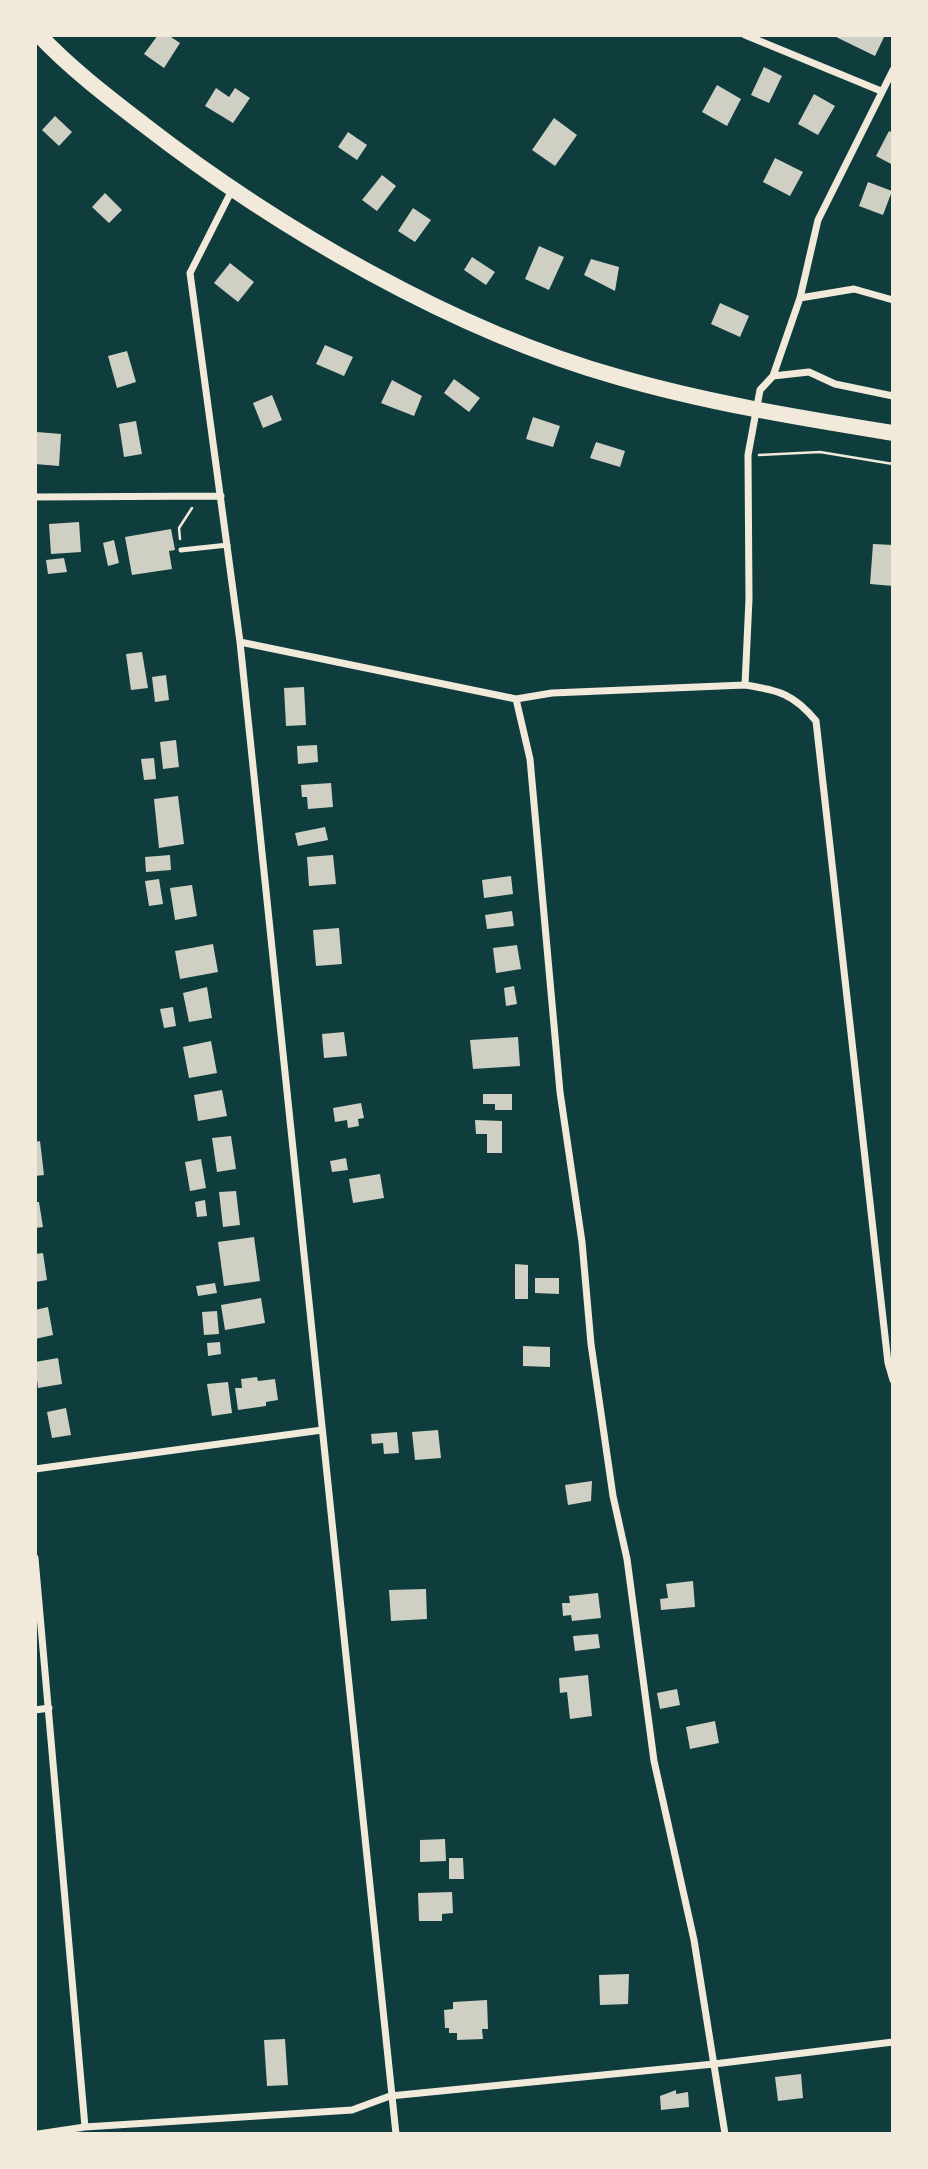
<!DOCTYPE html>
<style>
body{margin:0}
#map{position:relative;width:928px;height:2169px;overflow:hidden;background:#0f3d3e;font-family:Manrope,sans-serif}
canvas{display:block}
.frame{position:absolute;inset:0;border:37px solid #f1e9da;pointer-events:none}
</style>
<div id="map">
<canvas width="928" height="2169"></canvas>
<div class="frame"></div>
</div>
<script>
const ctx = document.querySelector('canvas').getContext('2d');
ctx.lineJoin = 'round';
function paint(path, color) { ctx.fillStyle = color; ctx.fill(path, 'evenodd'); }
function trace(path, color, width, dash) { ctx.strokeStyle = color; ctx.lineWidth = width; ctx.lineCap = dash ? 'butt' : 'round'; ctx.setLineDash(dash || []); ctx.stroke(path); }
paint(new Path2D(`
 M158,35H168L180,43L164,68L144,54Z
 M832,35H885L875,56Z
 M764,67L782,76L769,103L751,95Z
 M717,85L741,99L727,126L702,112Z
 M216,88L229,97L235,88L250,98L233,123L205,106Z
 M814,94L835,106L818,135L798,124Z
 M55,116L72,132L59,146L42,130Z
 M554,118L577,135L555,166L532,150Z
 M889,131L893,133V165L876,156Z
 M348,132L367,145L357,160L338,147Z
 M775,158L803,172L790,196L763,182Z
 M382,175L396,186L377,211L362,200Z
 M868,182L892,191L883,215L859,206Z
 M105,193L122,210L109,223L92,207Z
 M413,208L431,220L415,242L398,231Z
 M539,246L564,257L549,290L525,279Z
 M472,257L495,272L486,285L464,270Z
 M591,259L619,267L615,291L584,275Z
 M230,263L254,282L238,302L214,283Z
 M720,303L749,316L740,337L711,324Z
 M325,345L353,357L344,376L316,364Z
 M127,351L136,382L117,388L108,356Z
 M454,379L480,398L469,412L444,393Z
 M392,380L422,396L414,416L381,403Z
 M272,395L282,420L263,428L253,403Z
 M533,417L560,426L553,447L526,439Z
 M136,421L142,454L124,457L119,424Z
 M37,432L61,434L59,466L35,464Z
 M596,442L625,451L620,467L590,458Z
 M79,522L81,552L51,554L49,524Z
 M171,529L175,550L169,551L172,569L132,575L125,537Z
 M114,540L119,563L108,566L103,543Z
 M873,544L893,545V586L870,584Z
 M64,558L67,572L48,574L46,560Z
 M142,652L148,688L131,690L126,654Z
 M166,675L169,700L155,702L152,677Z
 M304,687L306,725L286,726L284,688Z
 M176,740L179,767L163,769L160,742Z
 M317,745L318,762L298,764L297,746Z
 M154,758L156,779L144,780L141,759Z
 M331,783L333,807L308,809L307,797H302L301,785Z
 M178,796L184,844L159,848L154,799Z
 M325,827L328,840L298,846L295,833Z
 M170,855L171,870L146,872L145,857Z
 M333,855L336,884L309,886L307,857Z
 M511,876L513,894L484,898L482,880Z
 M159,879L163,904L149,906L145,881Z
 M192,885L197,916L175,920L170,888Z
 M512,911L514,926L487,929L485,915Z
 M339,928L342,964L316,966L313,930Z
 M213,944L218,972L180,979L175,951Z
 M517,945L521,969L496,973L493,948Z
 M514,986L517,1004L506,1006L504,988Z
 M207,987L212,1018L189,1022L183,993Z
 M173,1007L176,1026L164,1028L160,1009Z
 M344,1032L347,1056L324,1058L322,1034Z
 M518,1037L520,1066L473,1069L470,1040Z
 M211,1041L217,1073L189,1078L183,1047Z
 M222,1090L227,1116L198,1121L194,1095Z
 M483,1094H512V1110H495V1104H483Z
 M361,1103L364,1118L358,1119L359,1126L348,1128L347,1120L335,1122L333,1108Z
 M475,1120L502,1121V1153H487V1134H476Z
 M231,1136L236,1169L217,1172L212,1138Z
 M40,1141L44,1175L35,1176V1142Z
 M346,1158L348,1170L332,1172L330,1161Z
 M201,1159L206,1188L190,1191L185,1162Z
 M380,1174L384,1198L353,1203L349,1179Z
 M236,1191L240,1225L223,1227L219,1192Z
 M205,1200L207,1216L197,1217L195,1202Z
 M35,1202H39L43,1227L35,1228Z
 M254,1237L260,1281L224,1286L218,1242Z
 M43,1253L47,1280L35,1282V1254Z
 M515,1264L528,1265V1299H515Z
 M535,1278H559V1294L535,1293Z
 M215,1283L217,1293L198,1296L196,1286Z
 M261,1298L265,1323L225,1330L221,1305Z
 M48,1307L53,1335L35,1339V1310Z
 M217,1311L219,1334L204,1335L202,1312Z
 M220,1342L221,1354L208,1356L207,1343Z
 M523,1346L550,1347V1367L523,1366Z
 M58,1358L62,1384L38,1388L35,1362Z
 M257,1377L258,1381L275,1379L278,1400L266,1402V1406L238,1410L235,1388H242L241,1379Z
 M228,1382L232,1413L212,1416L207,1384Z
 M66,1408L71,1435L52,1438L47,1412Z
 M438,1430L441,1458L415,1460L412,1432Z
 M397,1432L399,1453L384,1454L383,1443L372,1444L371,1434Z
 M592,1481L591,1501L568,1505L565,1485Z
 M693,1581L695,1607L661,1610L660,1599L668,1598L666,1584Z
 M426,1589L427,1619L391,1621L389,1590Z
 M598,1593L601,1618L572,1621L571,1615L563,1616L562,1603H570L569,1596Z
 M598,1634L600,1648L575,1651L573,1636Z
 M588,1675L592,1716L570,1719L567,1692L560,1693L559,1678Z
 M677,1689L680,1705L660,1709L657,1693Z
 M715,1721L719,1743L690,1749L686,1727Z
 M445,1839L446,1861L420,1862V1840Z
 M449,1858H463L464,1879H449Z
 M452,1892L453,1913L442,1914V1921H419L418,1893Z
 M629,1974L628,2004L600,2005L599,1975Z
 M487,2000L488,2029H482L483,2039L457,2040V2033H449V2028H445L444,2010L453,2009V2002Z
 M285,2039L288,2085L267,2086L264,2040Z
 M801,2074L803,2098L778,2101L775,2077Z
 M676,2090V2094L688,2092L689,2107L661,2110L660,2096Z`), '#cfcfc3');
trace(new Path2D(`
 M759,455L820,452L893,464
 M180,539L179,528L192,508`), '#f1e9da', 2.5);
trace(new Path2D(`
 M181,550L228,545`), '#f1e9da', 5);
trace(new Path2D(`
 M745,35L881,91
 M232,190L190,273L240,642L396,2134
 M800,298L854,289L893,300
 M773,376L800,298L818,220L893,70
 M893,396L835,384L809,372L773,376L760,390L748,455L749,599L745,685C778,690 794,694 816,721L888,1363L893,1380
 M35,497L221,496
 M240,642L516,699L552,693L745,685
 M516,699L530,759L560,1092L582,1242L591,1344L613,1496L627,1559L654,1761L694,1940L725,2134
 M35,1469L322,1430
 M35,1558L85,2127
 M35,1710L49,1708
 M38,2134L85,2127L352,2110L390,2096L714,2064L893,2042`), '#f1e9da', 7);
trace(new Path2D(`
 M39,35C70,68 108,97 143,124C277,228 454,331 618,377C708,403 801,418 893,433`), '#f1e9da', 16);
</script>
